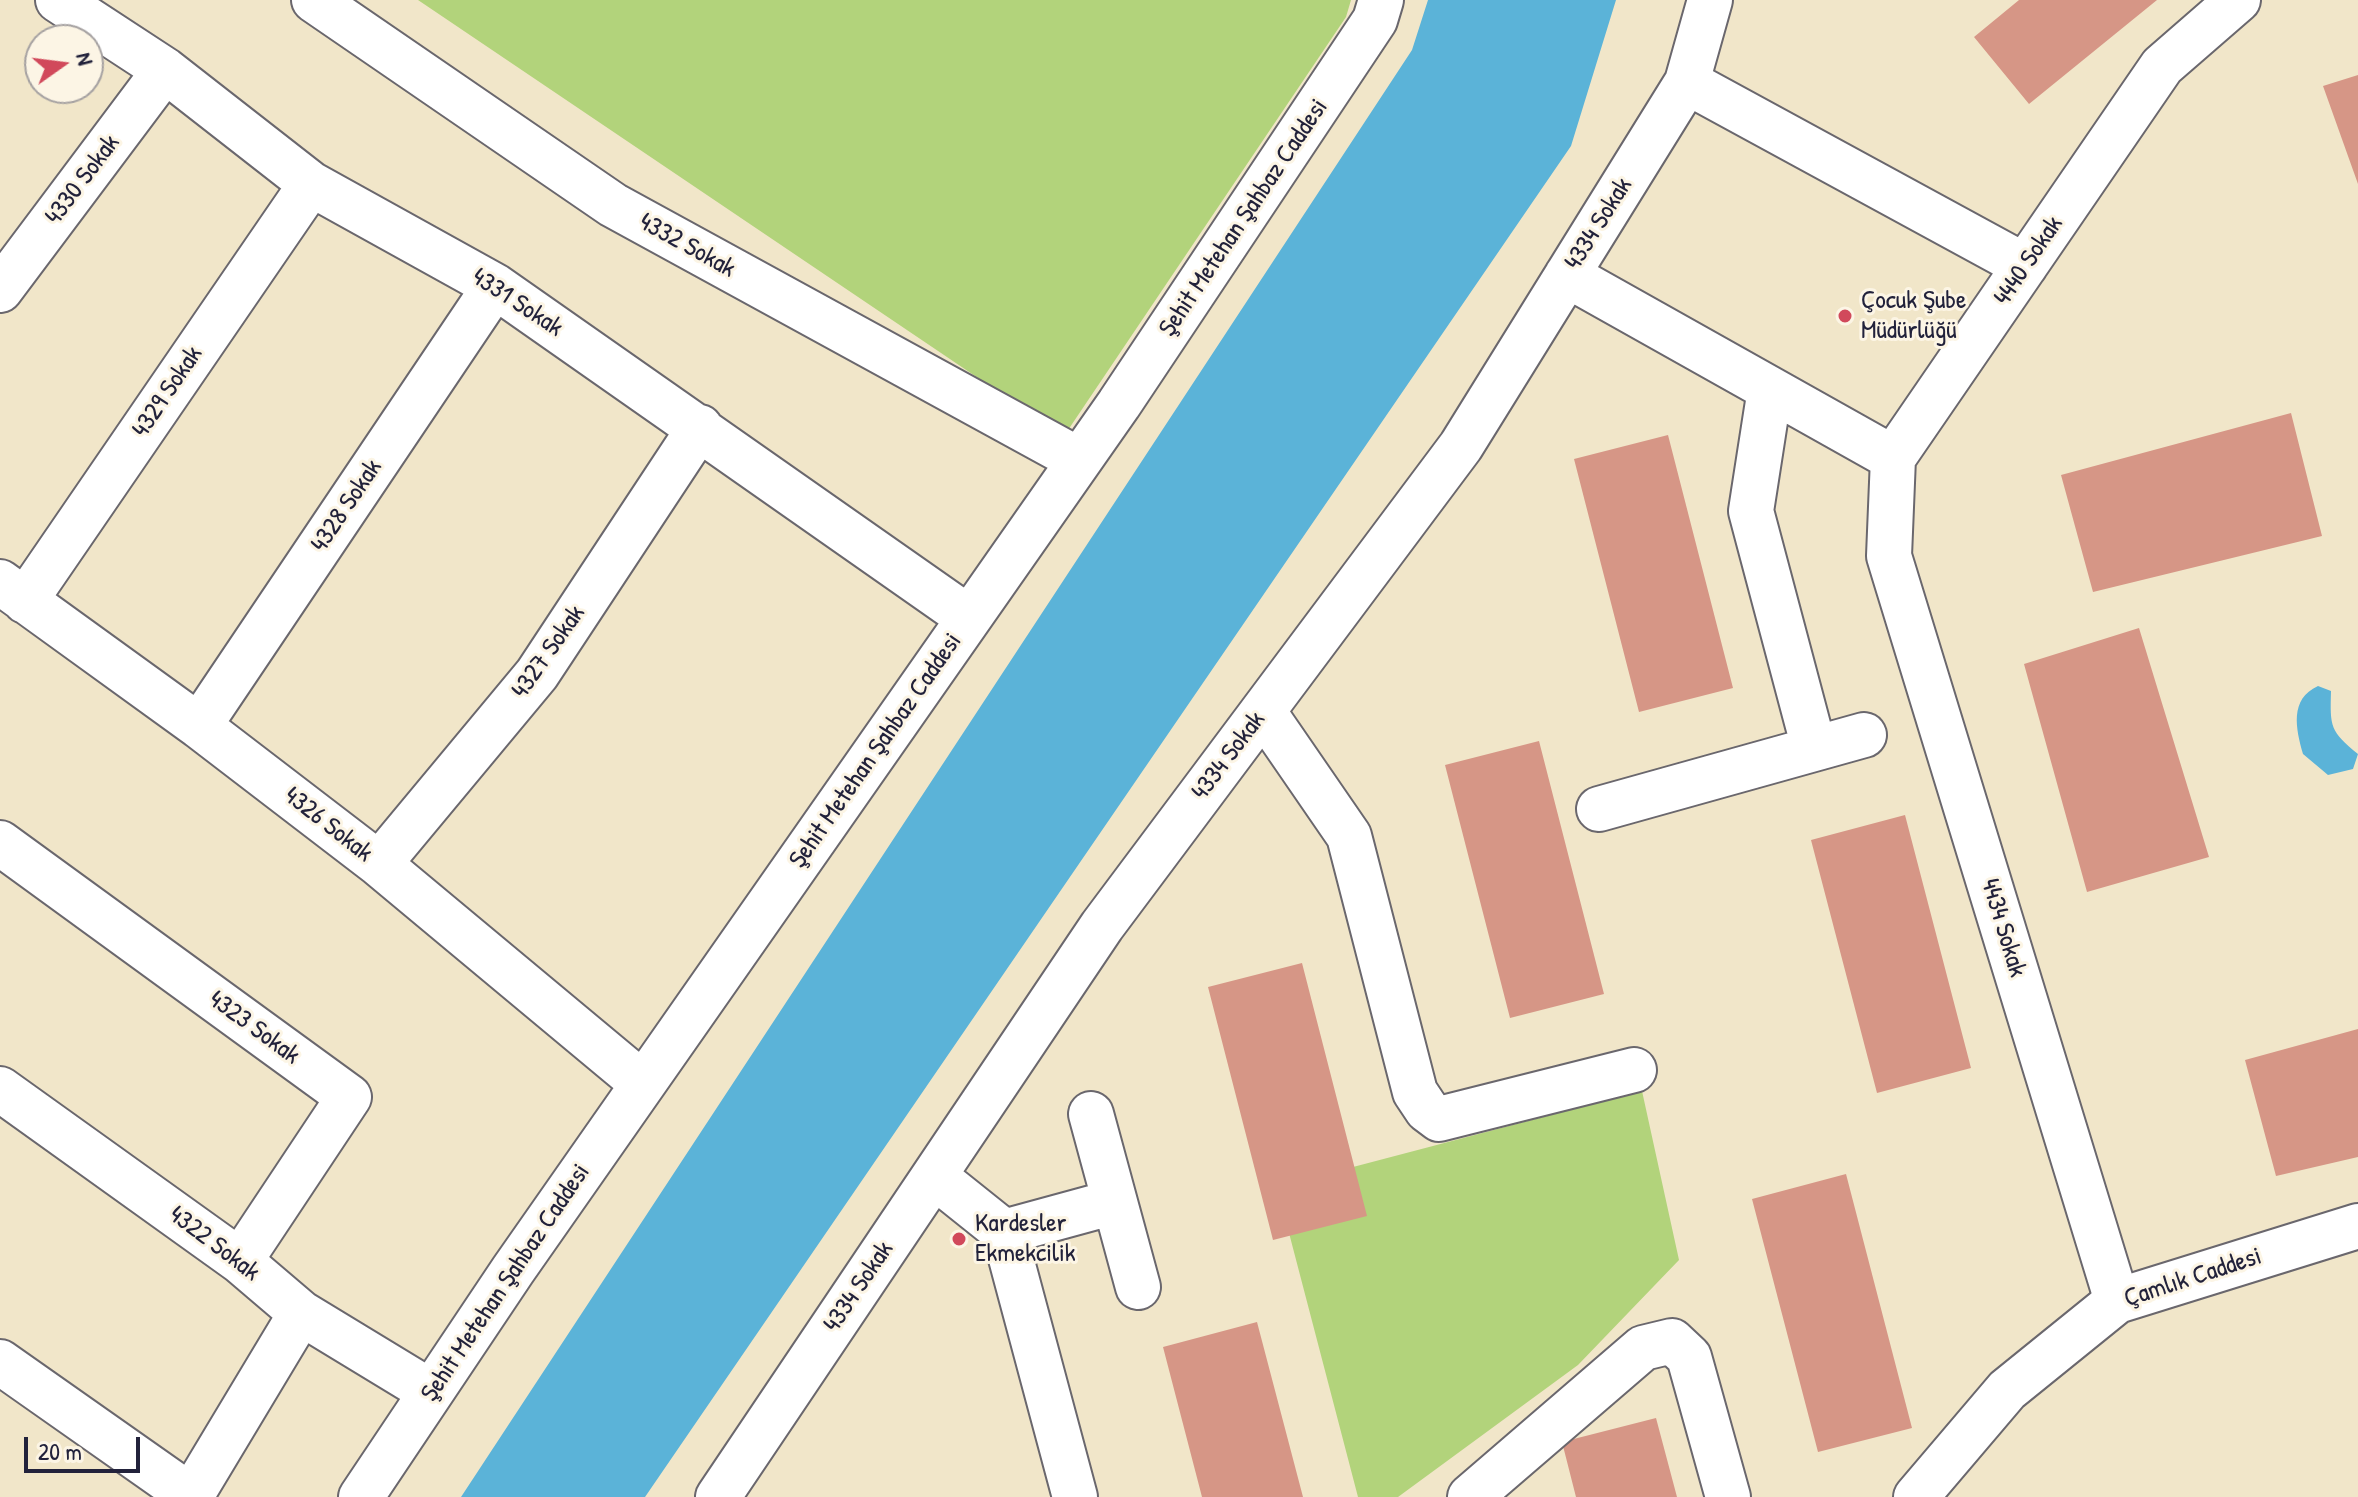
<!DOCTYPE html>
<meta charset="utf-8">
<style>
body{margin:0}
#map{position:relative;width:2358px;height:1497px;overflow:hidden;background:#f1e6c9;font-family:"Patrick Hand",sans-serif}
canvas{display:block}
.north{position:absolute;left:24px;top:24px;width:80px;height:80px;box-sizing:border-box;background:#fcf5e5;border:2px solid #a5a1a1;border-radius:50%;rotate:76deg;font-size:22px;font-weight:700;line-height:32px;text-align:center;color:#22223b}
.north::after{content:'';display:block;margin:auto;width:28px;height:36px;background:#d1495b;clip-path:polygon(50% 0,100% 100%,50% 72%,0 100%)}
.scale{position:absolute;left:24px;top:1437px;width:116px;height:36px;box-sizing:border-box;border:4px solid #22223b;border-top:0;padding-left:10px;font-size:24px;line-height:28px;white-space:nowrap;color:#22223b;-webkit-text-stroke:6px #fcf5e5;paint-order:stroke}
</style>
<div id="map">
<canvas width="2358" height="1497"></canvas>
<div class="north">N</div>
<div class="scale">20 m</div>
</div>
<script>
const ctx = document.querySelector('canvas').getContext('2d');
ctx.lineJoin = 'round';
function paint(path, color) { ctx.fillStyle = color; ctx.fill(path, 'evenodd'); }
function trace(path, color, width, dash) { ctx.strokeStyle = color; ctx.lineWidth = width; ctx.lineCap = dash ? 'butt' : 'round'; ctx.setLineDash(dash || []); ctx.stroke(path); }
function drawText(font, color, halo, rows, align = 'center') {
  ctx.font = font + ' "Patrick Hand",sans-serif'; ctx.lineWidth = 6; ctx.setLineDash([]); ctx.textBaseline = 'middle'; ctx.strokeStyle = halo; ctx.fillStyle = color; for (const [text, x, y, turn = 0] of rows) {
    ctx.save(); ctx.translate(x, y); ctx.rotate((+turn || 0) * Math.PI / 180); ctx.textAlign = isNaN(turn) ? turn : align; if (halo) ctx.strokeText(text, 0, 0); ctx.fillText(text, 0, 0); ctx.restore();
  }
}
paint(new Path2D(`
 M418,0H1351L1346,17L1064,436Z
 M1642,1091L1679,1260L1578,1365L1398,1497H1358L1277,1187Z`), '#b2d37b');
paint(new Path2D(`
 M1428,0H1616L1571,146L645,1497H461L1412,50Z
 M2318,686L2331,691C2330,727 2330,731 2358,754L2353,769L2328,775L2303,754C2296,729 2289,699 2318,686Z`), '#5bb3d8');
paint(new Path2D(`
 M2019,0H2157L2029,104L1974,37Z
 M2358,75V184L2323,86Z
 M2291,413L2322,536L2093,592L2061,475Z
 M1668,435L1733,688L1639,712L1574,459Z
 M2139,628L2209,857L2087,892L2024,664Z
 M1539,741L1604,994L1510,1018L1445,765Z
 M1905,815L1971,1068L1877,1093L1811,840Z
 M1302,963L1367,1216L1273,1240L1208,987Z
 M2358,1029V1157L2276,1176L2245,1060Z
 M1846,1174L1912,1428L1818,1452L1752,1199Z
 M1257,1322L1303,1497H1202L1163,1347Z
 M1656,1418L1677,1497H1576L1562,1442Z`), '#d69686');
const minor = new Path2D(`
 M58,0L165,70L311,184L495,286L969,618
 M314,0L613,205L1079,460
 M1687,82L2025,266
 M1567,275L1893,458
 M0,290L165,70
 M1770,389L1751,511L1814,748
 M0,582L199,726L379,864L643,1084
 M25,601L311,184
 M1263,711L1349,836L1415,1092L1427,1110L1439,1119L1634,1070
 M199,726L495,286
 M1599,809L1864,735
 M0,843L349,1097L240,1261
 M379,864L537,674L700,427
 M0,1089L240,1261L301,1313L431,1392
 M1091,1114L1138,1287
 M934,1176L1004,1232L1075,1497
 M1004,1232L1114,1202
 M2117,1301L1889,556L1893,458L2162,66L2238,0
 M0,1362L192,1497
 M191,1496L301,1313
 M361,1497L513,1270L1119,404L1375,20L1381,0
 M718,1497L1102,926L1461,446L1687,82L1710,0
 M1470,1497L1643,1348L1672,1341L1689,1357L1728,1497`);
const major = new Path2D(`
 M1916,1497L2007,1390L2117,1301L2358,1226`);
trace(minor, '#6a676d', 48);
trace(major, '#6a676d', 48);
trace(minor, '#fff', 44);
trace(major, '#fff', 44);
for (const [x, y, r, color] of [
 [1845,316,8,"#d1495b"],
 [959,1239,8,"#d1495b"]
]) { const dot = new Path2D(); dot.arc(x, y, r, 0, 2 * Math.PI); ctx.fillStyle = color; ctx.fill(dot); trace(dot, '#fcf5e5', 3); }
drawText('26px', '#22223b', '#fcf5e5', [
 ["4330 Sokak",83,180,-53],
 ["Şehit Metehan Şahbaz Caddesi",1244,218,-56],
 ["4334 Sokak",1599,224,-58],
 ["4332 Sokak",687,246,29],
 ["4440 Sokak",2029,261,-56],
 ["4331 Sokak",517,303,33],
 ["4329 Sokak",168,392,-56],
 ["4328 Sokak",347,506,-56],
 ["4327 Sokak",549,652,-55],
 ["Şehit Metehan Şahbaz Caddesi",876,751,-55],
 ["4334 Sokak",1229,756,-53],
 ["4326 Sokak",328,825,38],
 ["4434 Sokak",2003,928,73],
 ["4323 Sokak",254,1028,36],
 ["4322 Sokak",214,1244,37],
 ["Çamlık Caddesi",2193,1278,-18],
 ["Şehit Metehan Şahbaz Caddesi",506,1283,-56],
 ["4334 Sokak",859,1287,-56]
]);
drawText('26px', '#22223b', '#fcf5e5', [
 ["Çocuk Şube",1861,301],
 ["Müdürlüğü",1861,331],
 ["Kardesler",975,1224],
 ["Ekmekcilik",975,1254]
], 'left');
</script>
